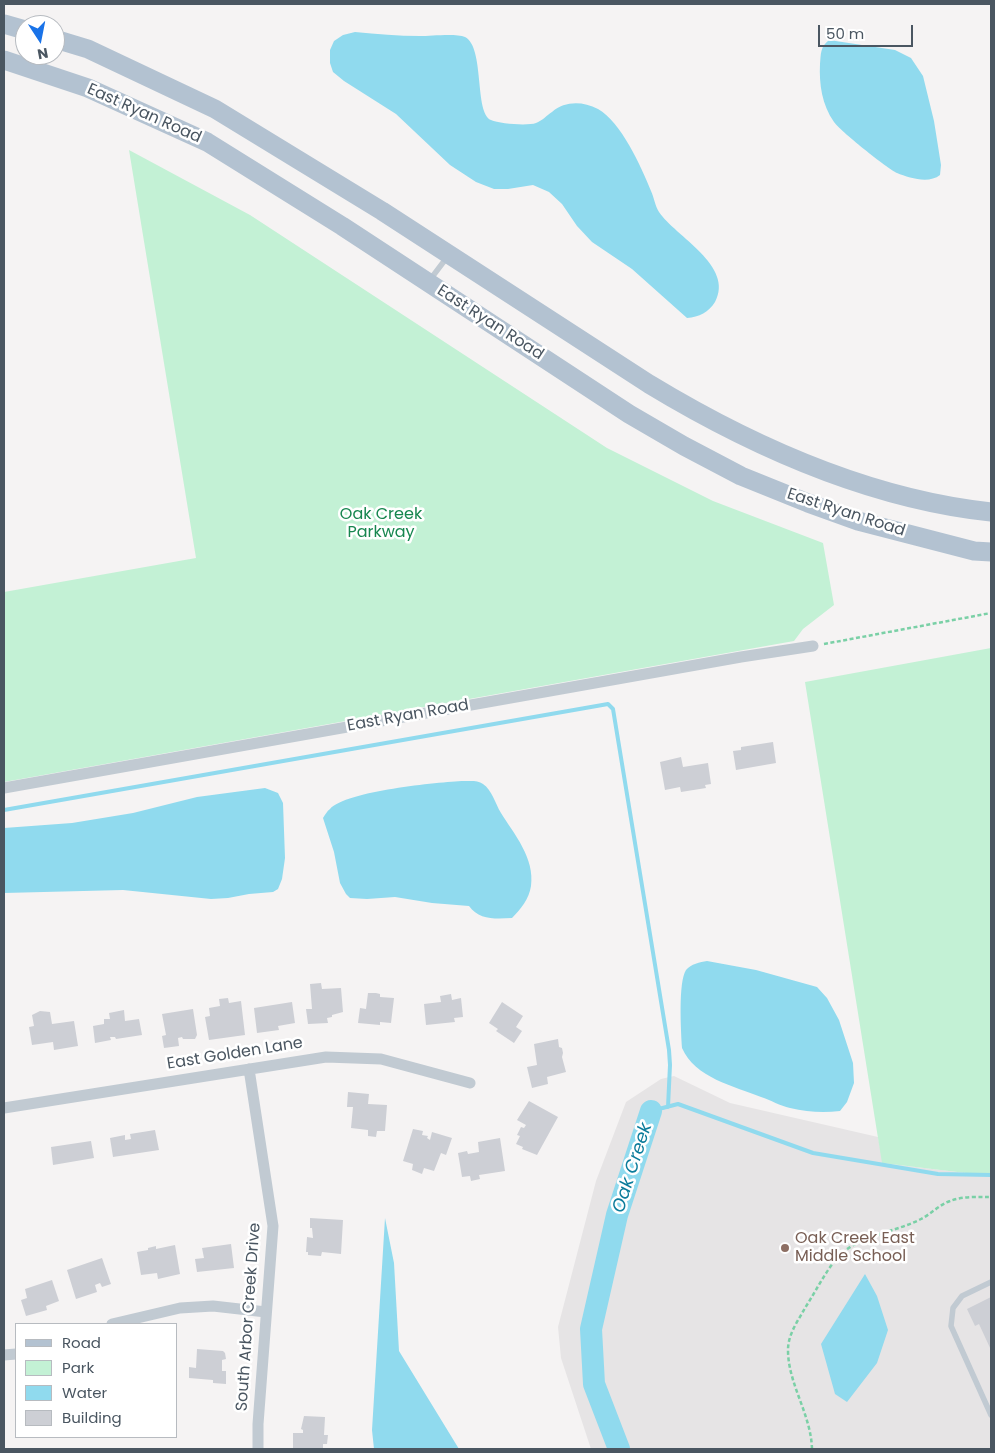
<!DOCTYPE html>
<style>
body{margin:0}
#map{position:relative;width:995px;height:1453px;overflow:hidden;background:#f5f3f3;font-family:Poppins,sans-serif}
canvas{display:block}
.frame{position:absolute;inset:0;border:5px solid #4a5661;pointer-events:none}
.legend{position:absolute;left:15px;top:1323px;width:162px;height:115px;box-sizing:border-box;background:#fff;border:1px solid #b7bbc0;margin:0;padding:6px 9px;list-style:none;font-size:15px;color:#4a5661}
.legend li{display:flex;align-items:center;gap:10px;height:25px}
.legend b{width:25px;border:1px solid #b7bbc0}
.north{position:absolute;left:15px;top:15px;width:50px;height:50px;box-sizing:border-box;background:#fff;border:1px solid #b7bbc0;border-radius:50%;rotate:169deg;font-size:14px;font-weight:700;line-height:20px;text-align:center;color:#4a5661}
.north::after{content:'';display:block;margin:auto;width:18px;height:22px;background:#1a73e8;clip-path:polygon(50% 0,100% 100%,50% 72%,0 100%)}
.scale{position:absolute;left:818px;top:25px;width:95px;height:22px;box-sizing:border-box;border:2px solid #4a5661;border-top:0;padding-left:6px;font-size:15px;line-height:18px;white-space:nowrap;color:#4a5661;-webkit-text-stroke:4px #fff;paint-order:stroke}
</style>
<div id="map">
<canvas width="995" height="1453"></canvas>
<div class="frame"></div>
<ul class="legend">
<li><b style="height:6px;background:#b3c2d1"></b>Road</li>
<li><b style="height:14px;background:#c3f1d5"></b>Park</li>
<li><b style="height:14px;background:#90daee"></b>Water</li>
<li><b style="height:14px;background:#cdcfd5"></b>Building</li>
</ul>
<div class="north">N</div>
<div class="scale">50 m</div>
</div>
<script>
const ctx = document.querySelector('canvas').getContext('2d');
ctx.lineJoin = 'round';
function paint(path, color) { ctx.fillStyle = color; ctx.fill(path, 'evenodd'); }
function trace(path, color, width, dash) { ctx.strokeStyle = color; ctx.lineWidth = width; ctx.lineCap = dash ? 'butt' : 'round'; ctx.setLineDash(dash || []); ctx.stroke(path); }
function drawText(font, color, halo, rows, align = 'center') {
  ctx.font = font + ' Poppins,sans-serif'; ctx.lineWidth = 5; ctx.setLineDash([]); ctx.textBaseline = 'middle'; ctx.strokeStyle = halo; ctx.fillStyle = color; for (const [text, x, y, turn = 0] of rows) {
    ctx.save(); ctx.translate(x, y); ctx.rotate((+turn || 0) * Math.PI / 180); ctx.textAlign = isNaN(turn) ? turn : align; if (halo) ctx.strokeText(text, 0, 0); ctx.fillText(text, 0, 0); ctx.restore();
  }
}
paint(new Path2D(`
 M674,1076L730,1103L878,1137L883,1163L991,1176V1449H591L561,1358L558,1327L596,1181L626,1102L661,1079Z`), '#e6e4e5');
paint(new Path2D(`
 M129,150L250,215L607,448L713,501L823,543L834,605L803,629L794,641L4,782V592L196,558Z
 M991,648V1176L882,1163L805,682Z`), '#c3f1d5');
paint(new Path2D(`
 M355,32C377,34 398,36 420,36C431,36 456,33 465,37C485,47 474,113 491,120C500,124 528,126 536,123C542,121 547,115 552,112C565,101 582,101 598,109C621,122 641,166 651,191C654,197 655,206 659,212C675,236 735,266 715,302C709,312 699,317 687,318L632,269L592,242L577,226L562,204L549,192L533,185L508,189H494L476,182L450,165L396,114L344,81L333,72L330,63V50L334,41L343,35Z
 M829,40L895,50L911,58L923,76L934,121L941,165L940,175C929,184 909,178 897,173C888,169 839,130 834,122C822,105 819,84 820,64C821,54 820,47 829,40Z
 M464,781C470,781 478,780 483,784C492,790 495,803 501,813C514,834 535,858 531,886C529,899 521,909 512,918C495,919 479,920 469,906L432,903L395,897L367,899L350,898L346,894L340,883L334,852L323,818C325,815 327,811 330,809C346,791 438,782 464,781Z
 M265,788L278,793L283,803L285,858L282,879L278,889L273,892L249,894L228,898L211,899L123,890L4,893V828L72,823L133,813L197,797Z
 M707,961L756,970L817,987L827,998L839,1020L853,1063L854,1083L847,1102L840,1111C823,1113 807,1112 790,1108C780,1106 771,1100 761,1097C734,1086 695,1078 682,1048C681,1032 678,982 686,970C691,964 700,962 707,961Z
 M385,1218L394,1263L399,1351L459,1449H374L372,1430Z
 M865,1274L877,1296L888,1330L877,1363L847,1402L835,1394L821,1344Z`), '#90daee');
trace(new Path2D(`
 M4,810L608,704L613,709L669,1050L670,1065L668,1107
 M651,1111L678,1104L813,1153L938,1174L991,1175`), '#90daee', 4);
trace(new Path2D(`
 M619,1449L594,1384L591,1329L617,1215L651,1111`), '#90daee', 22);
paint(new Path2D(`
 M773,742L776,763L736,770L733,751L741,750V747Z
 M681,757L683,767L708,763L711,784L705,785L706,788L681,792L680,787L665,790L660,762Z
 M321,983L322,989L341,988L343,1012L332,1015V1017L327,1018L328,1023L308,1024L306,1009H312L310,984Z
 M368,993H376L380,994V997L394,998L391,1023L380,1022V1025L358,1023L360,1008L366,1009Z
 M451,994L452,1000L461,998L463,1017L454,1018L455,1022L426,1025L424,1004L441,1002L440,996Z
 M228,998L229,1003L241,1001L245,1035L209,1040L205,1017L210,1016L209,1008L220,1006L219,999Z
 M292,1002L295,1023L278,1026L279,1030L257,1033L254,1008Z
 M502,1002L523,1016L516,1027L522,1031L514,1043L496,1031L498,1029L489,1023Z
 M193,1009L197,1035L195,1039H183L182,1037L178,1038L179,1046L164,1048L162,1036L166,1035L162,1014Z
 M124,1010L125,1021L139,1019L142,1035L116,1039L115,1037H110L111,1040L95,1043L93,1026L104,1024V1019H110L109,1013Z
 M40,1011L50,1012L52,1024L74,1021L78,1046L54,1050L53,1042L32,1045L29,1027L34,1026L32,1015Z
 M558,1039L559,1047L562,1048L563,1053L562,1057L566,1072L547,1077L548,1084L532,1088L527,1067L537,1065L534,1044Z
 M348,1092L369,1094L368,1104L387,1105L385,1131H377L376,1137L368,1136V1130L351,1128L353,1107H347Z
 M529,1101L558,1117L537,1155L522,1149L523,1147L516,1144L520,1136L517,1135L521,1127L524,1128L526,1125L517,1120Z
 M413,1129L423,1131L422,1135L428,1136L427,1138L430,1140L432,1132L452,1138L446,1155L441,1153L434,1171L424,1168L422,1174L412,1170L413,1164L403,1161Z
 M155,1130L159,1150L113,1157L110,1138L125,1135V1140L131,1139L130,1134Z
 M500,1138L505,1171L479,1175L480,1179L471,1181L470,1176L462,1177L458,1153L467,1151L468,1154L479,1152L478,1142Z
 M91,1141L94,1158L53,1165L51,1147Z
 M310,1218L343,1220L341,1254L322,1252L321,1256L308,1255V1252H306L307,1237L313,1238L312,1228H310Z
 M231,1244L234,1268L197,1272L195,1259L204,1258L202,1248Z
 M175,1245L180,1274L158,1279L157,1273L141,1275L137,1252L148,1250V1248L156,1246V1249Z
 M102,1258L111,1284L102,1287L100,1283L95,1285L97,1292L76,1299L67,1270Z
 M52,1280L59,1301L46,1306L47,1310L26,1316L21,1300L27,1298L25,1289Z
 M991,1297V1350L979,1324L975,1326L967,1309Z
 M197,1349L223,1351L225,1353L226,1359L222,1360V1371H226V1384L213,1383V1380L189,1378V1367L196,1368Z
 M304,1416L325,1417L324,1435H328L327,1444H323V1449H293V1433H303V1430L301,1429Z`), '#cdcfd5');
trace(new Path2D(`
 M824,644L991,613
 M812,1449C811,1414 788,1384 788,1350C788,1334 798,1321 805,1308C816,1291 825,1272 838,1257C860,1234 894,1233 921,1219C931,1214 939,1205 950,1201C962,1196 978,1197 991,1197`), '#7ad0a6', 2.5, [4, 2.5]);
trace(new Path2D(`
 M429,281L448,256
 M991,1282L962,1296L953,1308L951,1326L991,1415`), '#c1cad2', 5.5);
trace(new Path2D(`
 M4,788L741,657L813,646
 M249,1069L273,1226L258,1424V1449
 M4,1108L326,1057L381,1059L470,1083
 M112,1324L180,1308L213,1306L266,1312
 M4,1355L16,1354`), '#c1cad2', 11);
trace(new Path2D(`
 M4,24L25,30
 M55,39L88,49L215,109L382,211L649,384C753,447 869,499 991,512
 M4,60L88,88L207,142L342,226L629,414L684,446L741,476L808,503L858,521L974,551L991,552`), '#b3c2d1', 19);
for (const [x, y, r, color] of [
 [785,1248,5,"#8d6e63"]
]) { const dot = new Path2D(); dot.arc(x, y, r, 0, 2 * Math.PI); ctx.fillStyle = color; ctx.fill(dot); trace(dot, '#fff', 2); }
drawText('16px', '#4a5661', '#fff', [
 ["East Ryan Road",144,114,24],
 ["East Ryan Road",490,323,33],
 ["East Ryan Road",846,513,18],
 ["East Ryan Road",408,716,-10],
 ["East Golden Lane",235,1054,-9],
 ["South Arbor Creek Drive",249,1317,-86]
]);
drawText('16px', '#17864f', '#fff', [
 ["Oak Creek",381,515],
 ["Parkway",381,533]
]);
drawText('16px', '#785e54', '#fff', [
 ["Oak Creek East",795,1239],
 ["Middle School",795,1257]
], 'left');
drawText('italic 18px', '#0c7c9b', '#fff', [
 ["Oak Creek",633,1168,-72]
]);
</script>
